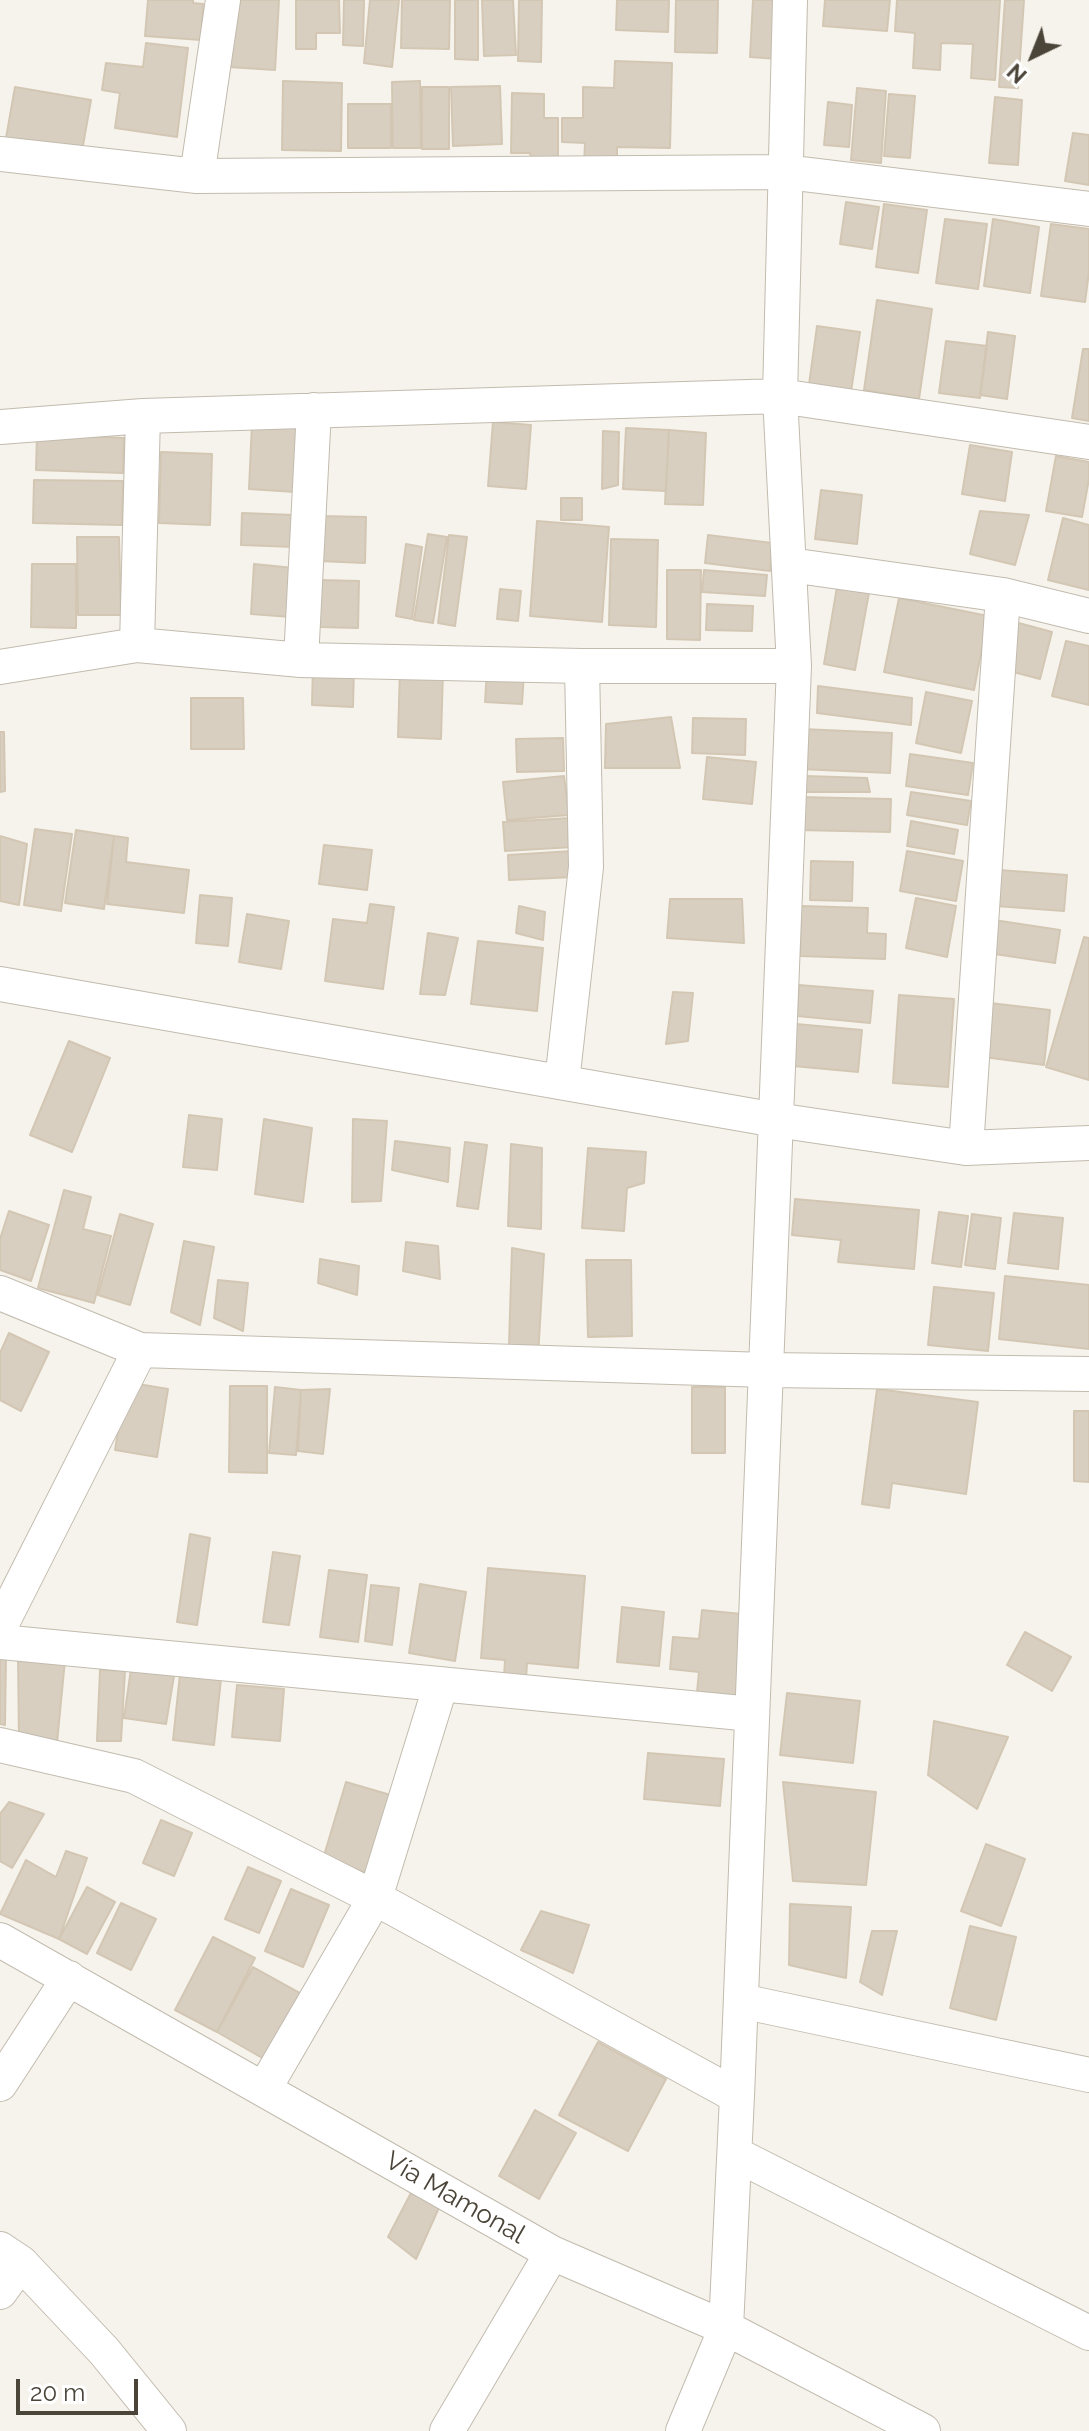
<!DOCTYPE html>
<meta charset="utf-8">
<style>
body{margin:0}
#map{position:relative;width:1089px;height:2431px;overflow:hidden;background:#f6f3ec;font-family:Raleway,sans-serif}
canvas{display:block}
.north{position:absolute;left:993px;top:16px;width:80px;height:80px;-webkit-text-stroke:6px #fff;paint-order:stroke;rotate:223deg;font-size:22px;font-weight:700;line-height:32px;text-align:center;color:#4b4439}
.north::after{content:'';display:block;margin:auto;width:28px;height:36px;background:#4b4439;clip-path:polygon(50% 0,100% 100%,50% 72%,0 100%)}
.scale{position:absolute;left:16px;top:2379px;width:122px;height:36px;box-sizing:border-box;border:4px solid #4b4439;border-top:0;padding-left:10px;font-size:24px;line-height:28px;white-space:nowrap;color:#4b4439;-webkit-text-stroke:6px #fff;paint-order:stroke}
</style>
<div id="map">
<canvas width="1089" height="2431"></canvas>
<div class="north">N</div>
<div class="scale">20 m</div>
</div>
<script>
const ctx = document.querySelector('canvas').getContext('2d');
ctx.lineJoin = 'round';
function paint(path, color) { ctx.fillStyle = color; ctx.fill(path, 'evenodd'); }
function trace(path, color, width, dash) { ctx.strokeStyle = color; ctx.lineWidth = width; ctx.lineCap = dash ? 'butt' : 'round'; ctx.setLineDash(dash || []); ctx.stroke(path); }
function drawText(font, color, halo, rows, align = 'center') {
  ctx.font = font + ' Raleway,sans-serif'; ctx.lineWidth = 6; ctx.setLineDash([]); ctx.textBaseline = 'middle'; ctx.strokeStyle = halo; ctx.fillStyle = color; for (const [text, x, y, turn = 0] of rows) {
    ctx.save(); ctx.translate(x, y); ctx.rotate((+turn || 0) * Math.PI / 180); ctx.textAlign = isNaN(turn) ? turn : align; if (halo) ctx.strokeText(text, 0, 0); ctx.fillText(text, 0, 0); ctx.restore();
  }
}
const building = new Path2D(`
 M148,0H193V3L203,4L201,40L145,36Z
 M232,0H279L275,70L228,67Z
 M296,0H339L340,33H316V49H296Z
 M344,0H364L363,46L343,45Z
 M370,0H399L392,67L364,63Z
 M402,0H450L449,49L401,48Z
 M455,0H478V60L455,59Z
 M482,0H513L516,55L484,56Z
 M519,0H542L541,62L518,61Z
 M617,0H669L668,32L616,30Z
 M676,0H718L717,53L675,52Z
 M753,0H781L778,59L750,57Z
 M825,0H890L887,31L823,26Z
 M897,0H1000L995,80L971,78L973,44L941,43L940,70L913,68L915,33L895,31Z
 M1005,0H1024L1018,88L999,87Z
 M146,43L188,48L177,137L115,128L120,93L102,90L106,63L143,67Z
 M615,61L672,63L670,148L617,147V165L584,164L585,143L562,142V118H583V87L614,88Z
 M283,81L342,83L341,151L282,150Z
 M420,81L421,148H393L392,82Z
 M500,86L502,144L453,146L451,87Z
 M15,87L91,100L82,151L6,138Z
 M422,87H449V149H422Z
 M857,88L886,91L881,163L851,160Z
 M512,93L544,94V118H558V162L531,161L530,153H511Z
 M889,94L915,96L910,158L884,156Z
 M995,97L1022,100L1018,165L989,163Z
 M828,102L852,105L849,147L824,145Z
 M348,104H391V148H348Z
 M1073,133L1089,135V185L1065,181Z
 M846,202L879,207L872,249L840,244Z
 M884,204L927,210L918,273L876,267Z
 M945,219L987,224L978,289L936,283Z
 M993,219L1039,227L1030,293L984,286Z
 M1051,224L1089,229V272L1085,302L1041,296Z
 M877,300L932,309L919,399L864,390Z
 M817,326L860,332L850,398L808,392Z
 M988,332L1015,336L1007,399L980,395Z
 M946,341L987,346L980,398L939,393Z
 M1083,349H1089V421L1072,418Z
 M493,422L531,425L526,489L488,486Z
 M252,423L299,425L295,492L249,489Z
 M626,428L669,430L666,491L623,489Z
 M669,430L706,433L703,505L665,504Z
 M603,431L619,432L618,485L602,489Z
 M37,434L124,438L123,473L36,470Z
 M970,445L1012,452L1005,501L962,494Z
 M161,452L212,454L210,525L159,523Z
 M1056,456L1089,462V479L1082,517L1046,511Z
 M34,480L123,481L122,525L33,523Z
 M821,490L862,495L857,544L815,539Z
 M561,498H582V520H561Z
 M980,511L1029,515L1015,565L970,554Z
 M242,513L295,515V547L241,545Z
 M320,516L366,517L365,563L319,561Z
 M1063,518L1089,525V590L1048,580Z
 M537,521L609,527L602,622L530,616Z
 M428,534L447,537L433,623L414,620Z
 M449,535L467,537L455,626L438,623Z
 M708,535L772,543L770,571L705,563Z
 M77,537H119L121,615H78Z
 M611,539L658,540L656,627L609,625Z
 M406,544L422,547L412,619L396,616Z
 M32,564H76V628L31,627Z
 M254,564L294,568L291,617L251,614Z
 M667,570H701L700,640L667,639Z
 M704,570L767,575L765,596L702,592Z
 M320,580L359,581L358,628L319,627Z
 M838,581L870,587L855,670L824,664Z
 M500,589L521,591L518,621L497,619Z
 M899,598L988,616L974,690L884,672Z
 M707,604L753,606L752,631L706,630Z
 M1015,622L1052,632L1040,679L1002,669Z
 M1066,641L1089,646V705L1052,696Z
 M313,665L354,666L353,707L312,705Z
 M400,668L443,670L441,739L398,737Z
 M487,670L524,673L522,704L485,702Z
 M818,686L912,698L911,725L817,713Z
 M926,692L972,701L961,753L916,743Z
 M191,698H243L244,749H191Z
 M671,717L680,768H605L606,724Z
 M693,718L746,719L745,755L692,753Z
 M802,729L892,733L890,773L799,769Z
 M0,732H4L5,791L0,792Z
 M563,738L564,771L517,772L516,739Z
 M910,754L973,763L968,795L906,786Z
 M707,757L756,762L752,804L703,799Z
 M564,776L569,815L507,820L503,782Z
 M806,776L867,778L870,792H804Z
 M911,792L971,801L967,825L907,815Z
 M798,797L891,799L890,832L797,830Z
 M570,818L573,847L505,851L503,822Z
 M911,821L958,830L954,854L907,846Z
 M35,829L72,834L61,911L24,905Z
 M76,830L114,836L104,909L65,903Z
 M0,836L27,844L19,905L0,901Z
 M114,836L128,838L126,862L189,870L184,913L107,904Z
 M324,845L372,850L367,890L319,884Z
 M573,851L575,877L509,880L508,855Z
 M907,851L963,861L956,901L900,891Z
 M811,861L853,862L852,901L810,900Z
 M999,870L1067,875L1064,911L996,906Z
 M200,895L232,898L228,946L196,943Z
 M916,898L956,906L947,957L906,948Z
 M670,899H742L744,943L667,938Z
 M370,904L394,907L383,989L325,981L333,919L367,923Z
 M519,906L545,912L543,940L516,933Z
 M801,906L868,908L867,933L886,934L885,959L800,956Z
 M247,914L289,921L281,969L239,962Z
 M994,920L1060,930L1055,963L988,953Z
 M428,933L458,938L445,995L420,994Z
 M1084,937L1089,938V1080L1046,1067Z
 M478,941L543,948L537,1011L471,1004Z
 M799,985L873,991L870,1023L797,1016Z
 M673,992L693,993L688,1041L666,1044Z
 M899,995L954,999L948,1087L893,1083Z
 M990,1003L1050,1010L1044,1065L984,1057Z
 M796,1024L862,1030L858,1072L793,1066Z
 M69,1041L110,1058L72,1152L30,1135Z
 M189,1115L222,1119L217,1170L183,1167Z
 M264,1119L312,1128L303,1202L255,1194Z
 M353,1119L387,1121L381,1201L352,1202Z
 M395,1141L450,1148L448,1182L392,1170Z
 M465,1142L487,1145L478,1209L457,1206Z
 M511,1144L542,1148L541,1229L508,1226Z
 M588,1148L646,1152L644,1183L627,1188L624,1231L582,1228Z
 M64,1190L91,1197L83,1229L111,1236L94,1303L38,1288Z
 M795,1199L919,1210L914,1269L838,1262L841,1240L792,1235Z
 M9,1211L49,1225L31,1281L0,1270V1239Z
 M939,1212L968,1216L961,1267L932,1263Z
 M1014,1213L1063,1218L1058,1269L1008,1263Z
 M120,1214L153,1224L130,1305L98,1295Z
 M972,1214L1001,1218L995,1269L965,1265Z
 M184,1241L214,1247L200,1325L171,1312Z
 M406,1242L438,1246L440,1279L403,1271Z
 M512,1248L544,1254L538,1357L509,1345Z
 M320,1259L359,1266L357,1295L318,1283Z
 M586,1260H631L632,1336L588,1337Z
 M1005,1276L1089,1285V1349L999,1339Z
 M218,1280L248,1283L243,1331L214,1318Z
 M934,1287L994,1293L988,1351L928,1345Z
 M9,1333L49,1352L21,1411L0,1400V1353Z
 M126,1382L168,1389L157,1457L115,1450Z
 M230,1386H267V1473L229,1472Z
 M275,1387L301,1390L296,1455L269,1453Z
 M692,1387H725V1453H692Z
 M330,1389L323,1454L298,1451L301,1390Z
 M877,1389L978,1402L966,1494L892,1483L889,1508L862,1504Z
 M1074,1411H1089V1482L1074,1481Z
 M190,1534L210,1538L197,1625L177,1622Z
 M273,1552L300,1556L289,1625L263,1622Z
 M488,1568L585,1576L578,1668L527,1663L526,1679L504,1677L505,1660L481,1658Z
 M329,1570L367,1575L358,1642L320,1637Z
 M420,1584L466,1592L455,1661L409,1653Z
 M371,1585L399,1588L392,1645L365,1641Z
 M622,1607L664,1612L659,1666L617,1662Z
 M702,1610L751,1615L744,1696L697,1692L699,1672L670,1669L673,1637L699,1639Z
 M1025,1632L1071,1657L1052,1691L1007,1665Z
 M0,1653L6,1654L5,1725L0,1724Z
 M18,1654L65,1660L57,1743L19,1741Z
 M131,1669L174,1676L166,1724L124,1718Z
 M100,1670L125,1671L121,1741H97Z
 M180,1674L221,1679L214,1745L173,1740Z
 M237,1685L284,1689L280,1741L232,1737Z
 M787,1693L860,1701L853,1763L780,1755Z
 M934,1721L1008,1737L977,1809L928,1775Z
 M648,1753L724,1759L720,1806L644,1799Z
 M346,1782L394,1796L371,1874L323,1859Z
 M783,1782L876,1792L866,1885L793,1881Z
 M9,1802L44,1814L12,1868L0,1861V1814Z
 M161,1820L192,1833L174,1876L143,1863Z
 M986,1844L1025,1859L1001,1926L961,1911Z
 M66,1851L87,1858L59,1939L0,1914L26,1860L56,1877Z
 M248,1867L281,1881L259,1933L225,1919Z
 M87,1887L115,1902L87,1954L59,1939Z
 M291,1889L329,1905L303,1967L265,1951Z
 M121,1903L156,1919L131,1970L97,1953Z
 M790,1904L851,1907L846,1978L789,1965Z
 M541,1911L589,1925L573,1973L521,1950Z
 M970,1926L1016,1937L996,2020L950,2008Z
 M872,1931H897L882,1995L860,1982Z
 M213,1937L255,1958L217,2032L175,2010Z
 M253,1967L300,1993L264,2059L217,2032Z
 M598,2042L666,2079L628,2151L559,2115Z
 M535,2110L576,2133L539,2199L499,2176Z
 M413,2189L442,2201L416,2259L388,2237Z`);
paint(building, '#d8cfc1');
trace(building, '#d3c7b4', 2);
const street = new Path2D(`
 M0,154L197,176L786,172L1089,209
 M197,176L223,0
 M0,427L143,416L780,396L1089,442
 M790,565L1003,595L1089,616
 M137,645L143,416
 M301,660L314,410
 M0,667L137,645L301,660L582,666H794
 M0,984L776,1120L966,1148L1089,1143
 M562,1082L586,867L582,666
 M966,1148L1003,595
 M0,1293L140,1350L766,1370L1089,1374
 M0,1627L140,1350
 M0,1642L752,1714
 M0,1745L134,1776L375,1898L737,2096
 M0,1940L552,2253L726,2328L923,2431
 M741,2001L1089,2075
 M0,2084L69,1978
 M264,2089L375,1898L441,1684
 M735,2154L1089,2333
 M0,2249L21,2263L104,2351L169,2431
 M0,2292L21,2263
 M447,2431L552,2253
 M683,2431L726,2328L737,2096L794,666L780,396L790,0`);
trace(street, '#c2bbae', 36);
trace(street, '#fff', 34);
drawText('26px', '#4b4439', '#fff', [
 ["Vía Mamonal",455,2198,30]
]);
</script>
